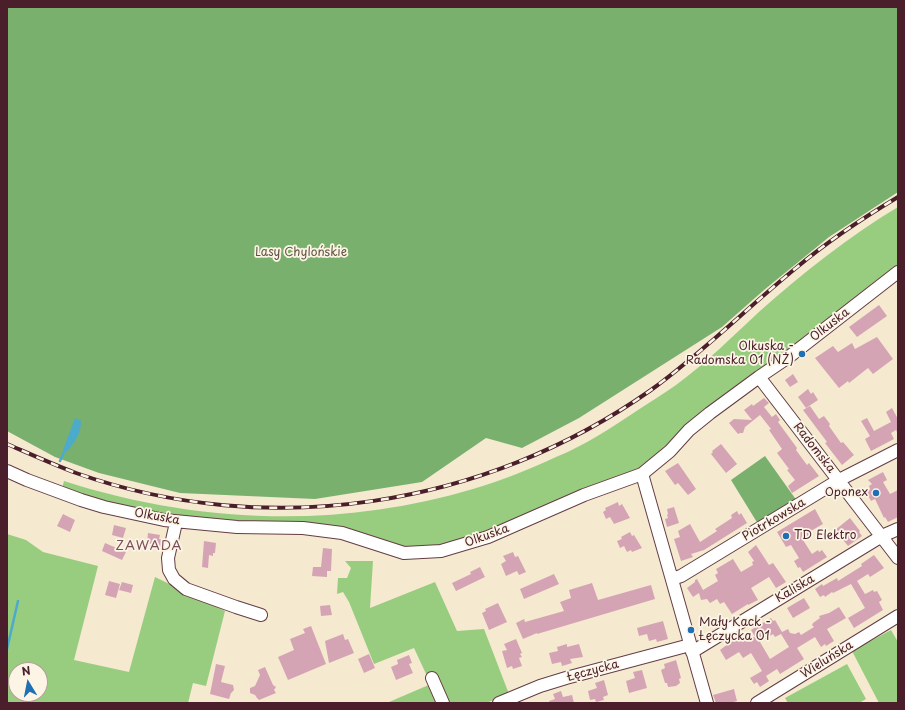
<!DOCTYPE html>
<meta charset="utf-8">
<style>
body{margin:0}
#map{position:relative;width:905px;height:710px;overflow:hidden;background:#f5e9d0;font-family:"Playpen Sans",sans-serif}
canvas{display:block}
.frame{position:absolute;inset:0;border:8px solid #4a1f2b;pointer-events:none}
.north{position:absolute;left:8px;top:662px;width:40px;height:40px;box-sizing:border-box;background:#fcf5e5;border:1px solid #b59f9b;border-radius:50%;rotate:350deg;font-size:11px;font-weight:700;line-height:16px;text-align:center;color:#4a1f2b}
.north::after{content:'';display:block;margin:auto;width:14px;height:18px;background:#1f6fb2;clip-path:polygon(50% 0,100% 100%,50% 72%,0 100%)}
</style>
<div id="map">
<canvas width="905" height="710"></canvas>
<div class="frame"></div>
<div class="north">N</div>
</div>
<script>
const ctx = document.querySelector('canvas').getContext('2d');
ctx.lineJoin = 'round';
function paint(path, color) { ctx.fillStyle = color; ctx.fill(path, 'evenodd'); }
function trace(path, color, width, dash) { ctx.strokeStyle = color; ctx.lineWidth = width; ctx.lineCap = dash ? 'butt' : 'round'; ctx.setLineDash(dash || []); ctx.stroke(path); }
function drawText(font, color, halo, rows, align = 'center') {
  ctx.font = font + ' "Playpen Sans",sans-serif'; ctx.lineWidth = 3.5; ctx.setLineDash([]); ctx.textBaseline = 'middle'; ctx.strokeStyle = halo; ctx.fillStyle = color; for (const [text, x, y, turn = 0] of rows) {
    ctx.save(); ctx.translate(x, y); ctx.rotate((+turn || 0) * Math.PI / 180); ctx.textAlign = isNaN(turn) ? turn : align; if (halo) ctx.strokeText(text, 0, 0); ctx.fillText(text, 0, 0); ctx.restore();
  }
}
paint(new Path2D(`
 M898,207V267L642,467L452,546L405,548L350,531L160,517L62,489L64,481C197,524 339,529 473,489C501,481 530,469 556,457C586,445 614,426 641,408C653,400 665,393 676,385C706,363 733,336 760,311C803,273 849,236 898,207Z
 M7,534L26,540L43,552L98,566L74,660L129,672L155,577L225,611L206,686L193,683L188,703H7ZM16,670H40V694H16Z
 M345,561H373L370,608L435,582L457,631L484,629L509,694L486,703H447L427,676L414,648L374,664L349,602L343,592L337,594L338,578H347L351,568Z
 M891,630L898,642V703H879L852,651Z
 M847,664L866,699L859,703H788L785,698Z
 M431,684L438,703H390L389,702Z`), '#98cd7f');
paint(new Path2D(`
 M7,7H898V192L829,237L764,290L722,327L579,418L522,448L486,438L422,482L315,499L180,493L99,473L55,457L7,431Z
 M765,456L797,501L758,524L731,480Z`), '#7ab06e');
paint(new Path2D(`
 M75,418L81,421C81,434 75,442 67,451L63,450Z`), '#4cabcb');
trace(new Path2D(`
 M60,461L65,450
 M7,649L18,601`), '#4cabcb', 2.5);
paint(new Path2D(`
 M879,305L887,316L857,337L849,327Z
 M877,337L893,359L873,374L868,368L849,383L848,381L839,388L815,358L833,346L838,352L852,343L855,349Z
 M793,374L798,382L790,387L785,380Z
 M808,389L811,394L813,392L818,400L806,408L798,397Z
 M764,398L769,403L764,407L772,417L776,414L780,420L778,422L797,448L796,450L807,465L809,463L819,476L792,493L788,486L795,480L787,470L789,469L777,453L782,449L769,430L771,429L760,415L745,427L743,433H740L738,434L729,423L734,419L752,420L744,410L752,404L753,406Z
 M810,406L819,419L824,416L830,424L829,426L841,443L843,442L854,455L842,465L825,443L827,442L803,410Z
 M892,408L898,419V434L896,430L891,433L894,439L871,451L865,439L870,436L861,421L867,418L874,431L891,422L886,412Z
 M721,444L737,464L726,473L711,454L713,452L712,451Z
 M678,463L696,489L688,495L678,483L675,485L665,471Z
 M883,472L887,480L883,482L890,494L898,490V517L888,522L885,517L884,518L875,499L871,501L866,492L870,489L869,486L872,484L868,480Z
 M618,502L619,506L622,504L630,518L614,524L610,517L606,519L603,512L606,510L605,508Z
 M674,507L679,523L667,527L665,519L668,518L667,515L668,514L667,509Z
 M815,509L823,524L809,532L811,535L803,540L812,554L818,550L819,552L822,550L827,557L803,572L800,567L798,568L794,561L799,558L791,545L786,547L777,532Z
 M737,511L739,515L741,513L747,523L704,550L691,554L693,557L681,561L674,539L680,537L678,531L690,524L700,542L717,531L715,529L732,518L731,515Z
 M63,514L75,520L70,532L57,526Z
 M850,518L860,531L859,532L862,536L848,546L835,530Z
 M114,525L126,528L123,538L112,535Z
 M630,532L632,536L634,535L642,548L632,552L631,550L627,552L624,546L620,548L617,541L622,539L621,537Z
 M148,533L160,535L159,539L164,540L163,547L147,543Z
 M204,541L216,543L215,553H213V556L209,555L208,568L202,567Z
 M105,543L126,552L122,560L102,551Z
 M756,545L769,565L773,563L786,582L776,588L769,577L751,588L758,600L748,605V604L732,614L724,602L720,604L717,599L710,603L707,599L701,600L699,593L693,597L687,588L695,582V580L697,579L703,590L718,581L715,575L718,573L716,569L733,559L741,572L753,565L752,562L754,561L748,552Z
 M323,548L332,549L331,571H327V577L312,576L313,567H321Z
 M513,552L515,557L518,556L526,572L519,575L517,571L506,576L501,564L506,561L503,556Z
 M874,555L884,568L870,577L868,574L857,581L865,594L873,590L874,592L877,591L882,600L879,602L883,610L854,628L848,618L865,608L851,584L833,593L832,592L825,597L824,595L820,597L815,589L822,584L823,586L837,578L838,581L862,566L861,564Z
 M480,567L485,577L456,591L452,583L471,574L470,572Z
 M554,574L559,584L524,599L520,589Z
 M109,581L120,584L116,598L105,595Z
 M122,582L133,585L131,593L119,590Z
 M592,583L598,600L651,585L655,599L537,634V633L523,639L516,623L524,619L525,622L564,611L560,602L571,598L569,590Z
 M804,598L810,608L793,618L787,608Z
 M498,603L507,622L489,630L482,613L486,611L485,609Z
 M330,605L332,615L321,616L320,606Z
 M839,607L846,618L827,629L834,641L826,646L825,644L821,647L815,637L797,648L804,659L780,674L777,669L766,676L769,681L760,687L757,682L754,684L750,678L762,671L751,653L743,658L739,652L726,660L720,650L736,638L755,637L751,630L771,618L773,621L775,620L782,632L788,629L790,633L795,634L799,632L801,635L814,627L812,625L813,623L820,618L819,616L829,613ZM773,634L775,637L781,634L789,647L770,659L760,642Z
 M663,621L668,639L657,642L656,639L649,641L647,634L639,636L637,628Z
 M311,626L326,664L288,680L278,657L294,650L290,639L305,633L303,629Z
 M343,634L345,640L348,639L354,653L329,663L325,641Z
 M516,639L522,653L520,654L522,657L519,658L522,666L513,669L512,666L507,668L502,651L507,650L504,644Z
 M567,644V647L579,644L583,657L570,659L572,663L562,666L561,662L552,664L549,653L558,651L557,647Z
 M369,654L375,668L364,673L358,659Z
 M409,655L412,663L409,664L413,673L396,680L391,667L398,664L397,660Z
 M676,660L681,678L679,679L680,683L676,686L668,687L667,683H665L661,670L665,668L664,664Z
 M216,664L225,666L221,682L233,685L234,690L231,693L229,699L210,694Z
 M265,667L273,685L276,687L274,690L276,693L259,700L257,698L255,695L250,693V688L255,686L260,675L258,670Z
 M642,670L647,688L629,693L626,681L635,678L633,672Z
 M604,680L608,695L603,697L604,700L596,702L595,699L590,700L588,691L597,688L595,683Z
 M734,689L737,701L730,703H716L713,695Z
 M561,691L563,697L572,695L574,703H550L549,701L555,699L553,694Z`), '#d5a4b4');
const minor = new Path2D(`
 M759,377L898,558
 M7,471L27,480L81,500L104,507L164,520L237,527L303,528L342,533L404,553L441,551L488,537L584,495L642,474L670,451L689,430L710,413L759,377L790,356L898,272
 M642,474L707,703
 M175,527L168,558L169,570L174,579L186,589L236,607L261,615
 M672,579L681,576L839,480L898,450
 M692,652L882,536L898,529
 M432,678L443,703
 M499,703L540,686L566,678L690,645
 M757,703L898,616`);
trace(minor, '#643d44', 14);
trace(minor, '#fff', 12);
const rail = new Path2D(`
 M7,444C30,454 52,464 76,473C269,541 485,507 651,390C702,353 747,308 796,268C828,241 863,218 898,197`);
trace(rail, '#4a1f2b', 4);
trace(rail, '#fcf5e5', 2.5, [8]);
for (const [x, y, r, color] of [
 [802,354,4,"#1f6fb2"],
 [876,493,4,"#1f6fb2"],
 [786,536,4,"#1f6fb2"],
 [691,630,4,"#1f6fb2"]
]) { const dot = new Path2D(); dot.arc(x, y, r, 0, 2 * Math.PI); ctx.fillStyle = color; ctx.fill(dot); trace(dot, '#fcf5e5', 1.5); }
drawText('12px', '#615344', '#fcf5e5', [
 ["Lasy Chylońskie",301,253]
]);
drawText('12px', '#4a1f2b', '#fcf5e5', [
 ["Olkuska",830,325,-38],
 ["Radomska",814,448,52],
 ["Olkuska",157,517,10],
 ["Piotrkowska",774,520,-31],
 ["Olkuska",487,536,-20],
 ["Kaliska",795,589,-31],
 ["Wieluńska",827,660,-32],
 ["Łęczycka",593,671,-15]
]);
drawText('12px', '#4a1f2b', '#fcf5e5', [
 ["Olkuska -",794,347],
 ["Radomska 01 (NŻ)",794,361],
 ["Oponex",868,493],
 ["TD Elektro",794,536,"left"],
 ["Mały Kack -",699,623,"left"],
 ["Łęczycka 01",699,637,"left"]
], 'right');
ctx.letterSpacing = '1px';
drawText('13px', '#7b4e5b', '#fcf5e5', [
 ["ZAWADA",149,546]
]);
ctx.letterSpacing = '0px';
</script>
